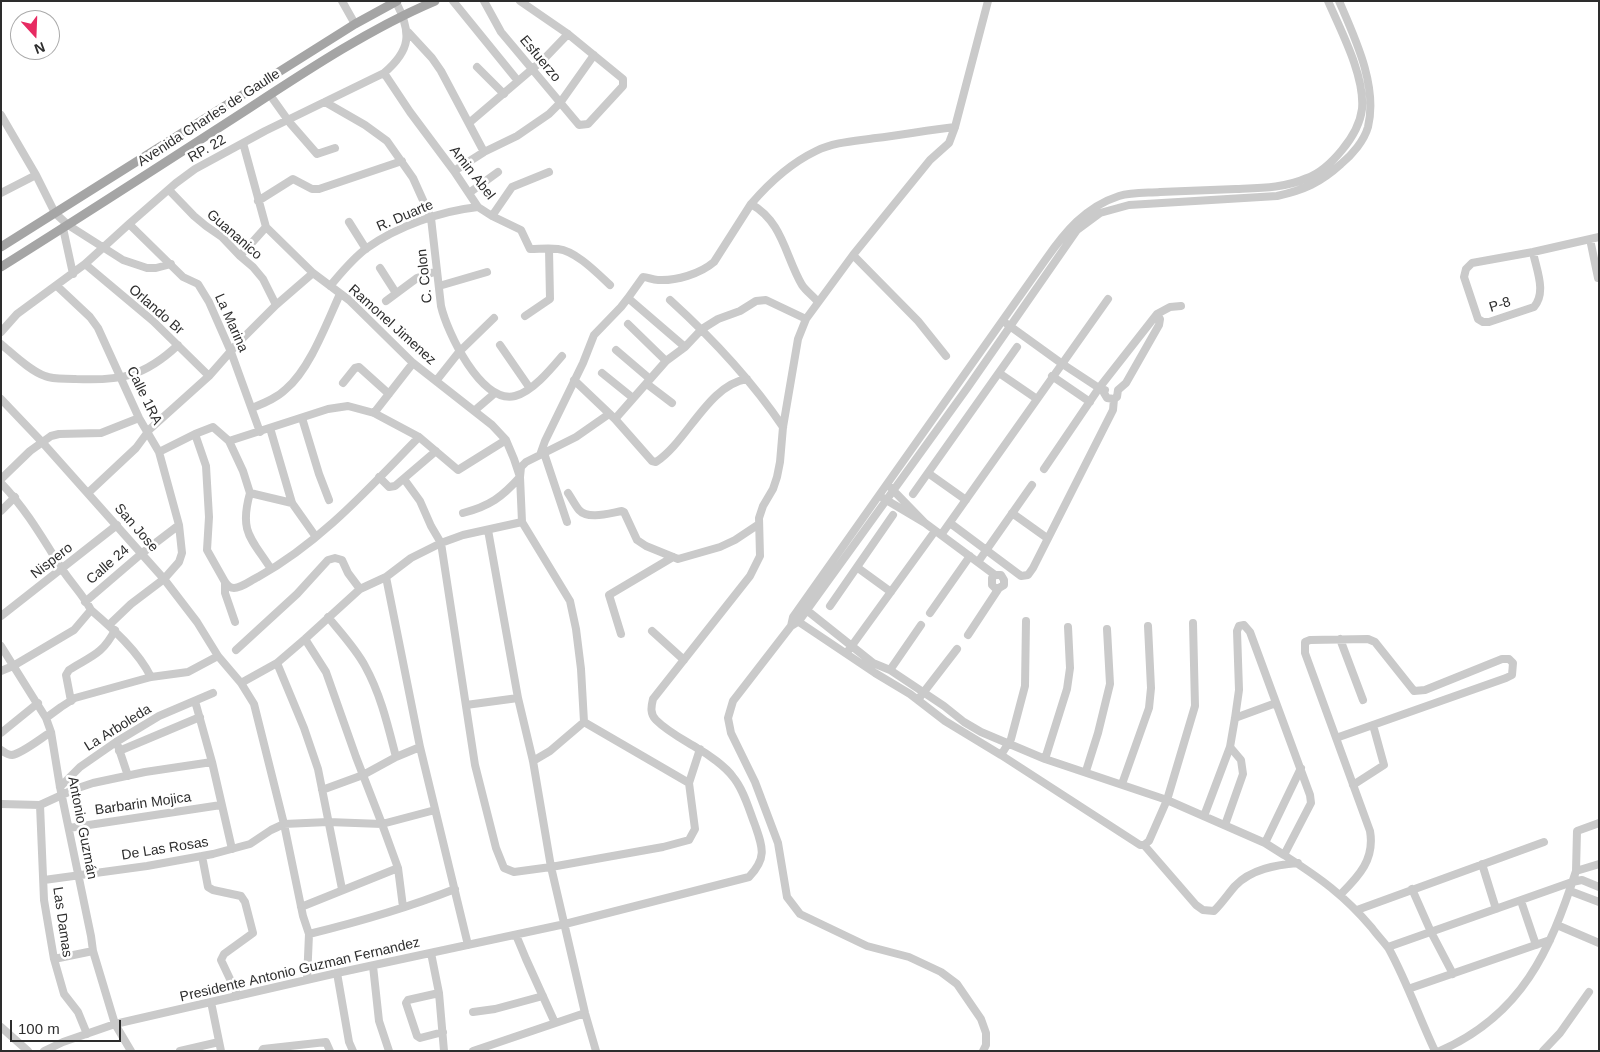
<!DOCTYPE html>
<meta charset="utf-8">
<style>
body{margin:0}
#map{position:relative;width:1600px;height:1052px;overflow:hidden;background:#fff;font-family:Helvetica,sans-serif}
canvas{display:block}
.frame{position:absolute;inset:0;border:2px solid #2d2d2d;pointer-events:none}
.north{position:absolute;left:10px;top:10px;width:50px;height:50px;box-sizing:border-box;background:#fff;border:1px solid #ababab;border-radius:50%;rotate:160deg;font-size:14px;font-weight:700;line-height:20px;text-align:center;color:#2d2d2d}
.north::after{content:'';display:block;margin:auto;width:18px;height:22px;background:#e72b62;clip-path:polygon(50% 0,100% 100%,50% 72%,0 100%)}
.scale{position:absolute;left:10px;top:1020px;width:111px;height:22px;box-sizing:border-box;border:2px solid #2d2d2d;border-top:0;padding-left:6px;font-size:15px;line-height:18px;white-space:nowrap;color:#2d2d2d;-webkit-text-stroke:4px #fff;paint-order:stroke}
</style>
<div id="map">
<canvas width="1600" height="1052"></canvas>
<div class="frame"></div>
<div class="north">N</div>
<div class="scale">100 m</div>
</div>
<script>
const ctx = document.querySelector('canvas').getContext('2d');
ctx.lineJoin = 'round';
function trace(path, color, width, dash) { ctx.strokeStyle = color; ctx.lineWidth = width; ctx.lineCap = dash ? 'butt' : 'round'; ctx.setLineDash(dash || []); ctx.stroke(path); }
function drawText(font, color, halo, rows, align = 'center') {
  ctx.font = font + ' Helvetica,sans-serif'; ctx.lineWidth = 5; ctx.setLineDash([]); ctx.textBaseline = 'middle'; ctx.strokeStyle = halo; ctx.fillStyle = color; for (const [text, x, y, turn = 0] of rows) {
    ctx.save(); ctx.translate(x, y); ctx.rotate((+turn || 0) * Math.PI / 180); ctx.textAlign = isNaN(turn) ? turn : align; if (halo) ctx.strokeText(text, 0, 0); ctx.fillText(text, 0, 0); ctx.restore();
  }
}
trace(new Path2D(`
 M342,1L355,24
 M453,1L518,81
 M484,1L501,32L579,125L588,124L623,86V79L568,34L520,1
 M1328,1C1341,31 1365,76 1362,109C1360,125 1352,138 1342,150C1333,161 1321,173 1307,178C1285,188 1260,188 1236,189C1211,190 1186,191 1160,192C1147,193 1132,192 1119,196C1085,207 1065,232 1046,259L793,617L791,626L799,621L968,387L1077,230L1100,213L1129,205L1277,196C1304,190 1320,183 1341,164C1352,155 1364,141 1368,127C1378,86 1355,38 1339,1
 M408,32L432,58L441,71L484,152
 M477,67L504,94
 M384,73L410,112L454,171L478,207L492,216L521,230L530,249C539,249 549,248 558,249C576,251 597,273 610,285
 M270,95L290,123L317,154L335,148
 M325,102L365,125L387,141L413,178L431,218L441,306C447,332 481,404 515,396C532,392 551,369 562,356
 M1,115L36,175L55,213L68,225L123,260L147,268H156L171,264
 M469,123L544,59L568,34
 M243,143L266,227L313,273L349,300L413,363L492,425L506,440L514,459L520,477L522,522L570,601L576,629L581,669L584,722
 M454,171L484,152L517,136L549,114L560,103L594,55
 M169,190L194,216L206,226L222,237L240,256L253,267L263,279L276,305
 M1,193L36,175
 M469,193L498,172
 M258,201L293,179L312,189H319L402,161
 M751,204C769,183 791,163 816,151C834,142 856,141 876,138C902,135 928,130 955,127
 M492,216L512,187L549,172
 M349,222L366,249
 M129,224L183,277L198,284L209,302L231,352L260,432
 M63,228L73,274
 M1590,239L1598,278
 M1533,252C1536,269 1547,292 1534,307L1489,322H1483L1478,319L1464,277L1466,269L1472,263L1533,252L1599,237
 M853,255L918,321L946,356
 M240,256L266,227
 M85,264L153,321L209,376
 M380,268L396,293
 M57,286L90,317L98,328L139,418L159,452L179,525L141,554L85,602
 M330,286C342,272 353,258 367,248C398,226 441,211 478,207
 M439,286L487,272
 M670,300C713,339 750,378 783,427
 M386,301L417,278L437,271
 M1157,314L1160,319L1159,325L1126,383L1118,390L1117,397L1114,399L1107,398L1104,393L1105,390L1099,388L1157,314L1170,307L1181,306
 M525,316L550,299L549,249
 M628,324L666,361
 M1007,324L1061,363L1099,388L1044,469
 M1,332L17,314L85,264L129,224L176,183L195,169L265,131L384,73C411,50 412,33 396,2
 M1,344C13,354 30,371 45,376C54,380 66,378 76,379C120,381 144,377 178,345
 M500,345L529,387
 M685,347L628,298L643,277C648,277 652,280 658,280C676,281 700,274 714,262L751,204C783,222 785,256 802,285C806,291 813,296 818,302
 M616,350L650,379
 M602,373L633,398
 M999,373L1037,399
 M1052,376L1090,402
 M574,380L615,419L652,461L656,462C687,442 708,385 747,379
 M436,381L459,352L494,318
 M343,383L355,368L359,367L389,394
 M647,384L672,403
 M1,399L42,442L164,579L197,622L218,656L241,683L254,704L284,824L303,916L309,934L307,980
 M252,408C264,403 277,398 286,389C310,369 327,322 340,294
 M474,411L495,393
 M374,413L413,363
 M302,418L319,474L329,500
 M615,419L666,361L685,347L702,329L718,319L740,311L756,301L766,300L806,319
 M270,428L292,503L316,537
 M195,434L206,466L209,517L207,550L225,582C227,585 230,588 234,588C242,588 251,580 258,577C321,542 369,488 419,437
 M229,441L328,409L348,406L374,413L419,437L458,470L506,440
 M159,452L195,434L213,427L229,441L243,471L250,493L292,503
 M544,453L567,522
 M540,455L545,441L583,363L594,335L621,307L628,298
 M928,473L966,500
 M379,477L389,487L395,486L436,451
 M1,479L30,451L51,436L59,434L101,433L139,418
 M404,479L420,501L431,526L441,543L475,765L496,848L504,868L514,872L551,867L663,847L689,840L695,829L689,783
 M1,483C26,509 43,539 62,569C71,583 84,596 91,610L74,630L13,666L1,671
 M88,493L136,448L150,429L209,376L238,343L276,305L313,273
 M250,493C239,532 251,538 271,569
 M568,493C572,499 575,505 579,510C588,520 610,513 622,511L624,512L637,540L646,546L678,559L720,547L735,540L759,524
 M913,494L1017,347
 M883,498L925,523L890,487
 M1,511L15,497
 M463,513C490,506 502,497 520,477L521,467L526,462L576,437L609,414
 M1012,513L1047,538
 M925,523L995,575H1001L1004,580V585L999,588L968,635
 M950,523L1021,576L1028,575L1033,568L1113,410L1114,399
 M488,530L518,698L533,761L551,867L585,1013L596,1051
 M941,535L1108,299
 M978,562L1032,485
 M858,568L891,592
 M995,575L992,578V585L995,588H999
 M386,577L420,747L468,945
 M225,582V593L235,622
 M830,606L893,515
 M804,608L873,663L890,670L944,706L964,722L981,732L1045,759L1167,800L1265,843L1284,855L1311,803L1310,795L1250,632L1244,625L1239,626L1237,631L1239,690L1235,718L1230,747L1204,816
 M91,610C113,629 138,651 151,677
 M930,613L970,556
 M1,616L117,525
 M328,617C341,633 356,649 365,666C381,695 388,726 396,757
 M796,620L875,673L910,694L945,721L1001,755L1140,845H1144L1149,841L1167,800L1195,706L1193,623
 M109,625L131,604L164,579L179,562L182,553L179,525
 M791,626L733,701L728,718L731,733L755,782L778,843L787,897L800,914L867,946L909,957L941,972L957,984L981,1019L986,1033V1045L983,1051
 M652,631L684,660
 M621,634L609,595L673,557
 M305,639L326,672L356,757L382,824L398,868L403,907
 M1340,639L1363,700
 M1,646L46,718L51,732L60,787L91,936L93,951L115,1024L131,1051
 M236,650L297,594L328,560L335,558L342,560L348,573L360,589
 M848,651L935,531
 M277,663L304,728L318,769L342,889
 M890,670L921,625
 M241,683L277,663L305,639L360,589L386,577L411,558L441,543L463,535L522,522
 M920,697L957,649
 M71,701L66,675L69,670C91,656 102,655 115,630
 M195,701L212,762L232,849
 M466,705L518,698
 M46,718L61,707L75,698L151,677L188,672L218,656
 M1235,718L1276,703
 M584,722L689,783L700,749
 M1,733L38,703
 M1336,738L1506,678L1512,675L1513,663L1509,659H1502L1425,690L1414,691L1375,642L1368,639L1310,640L1305,642V653L1370,831C1375,859 1359,876 1341,894
 M118,746L128,776
 M1,750C5,753 8,755 12,755C23,753 41,738 51,732
 M119,751L200,717
 M1001,755L1011,739L1025,686L1026,621
 M1045,759L1067,689L1070,668L1068,627
 M533,761L550,751L584,722
 M1086,771L1098,733L1110,684L1107,629
 M1122,784L1149,708L1151,688L1148,626
 M1353,785L1384,765L1373,725
 M60,787L80,767L116,742L159,716L213,693
 M322,790L363,775L396,757L420,747
 M1,804L40,805L75,789L93,783L145,772L212,762
 M40,805L44,900L54,959L64,994L78,1012L87,1034
 M1225,825L1243,774L1241,760L1230,747
 M69,828L221,805
 M1265,843L1301,768
 M1144,845L1196,905L1203,910L1214,911C1222,903 1228,894 1235,886C1251,869 1276,865 1298,863
 M1284,855C1320,878 1344,895 1372,928C1377,935 1384,942 1389,949C1407,982 1419,1017 1435,1051
 M202,856L208,887L213,890L241,896L245,902L253,933L224,954L221,960L238,996
 M1482,864L1496,909
 M1576,871L1577,831L1599,823
 M44,880L147,866L213,854L250,844L271,830L284,824L328,822L382,824L435,810
 M1412,889L1431,932L1453,974
 M1570,891L1599,902
 M1521,901L1536,945
 M301,907L398,868
 M1357,910L1544,842
 M1557,925L1599,943
 M309,934C358,922 407,908 455,889
 M516,935L526,959L555,1023
 M1388,947L1572,882L1582,880L1599,887
 M431,953L439,993L444,1051
 M54,959L93,951
 M373,966L379,1021L389,1051
 M337,973L349,1042L353,1051
 M1408,989L1550,940
 M439,993L408,1000L406,1003L417,1036L420,1038L443,1032
 M211,1002L221,1051
 M473,1012L495,1009L543,996
 M1,1027L28,1051
 M44,1051L63,1042L115,1024L337,973L565,924L749,877C767,858 763,848 755,825C749,810 744,790 733,777C726,767 708,754 697,748C684,740 668,732 656,720C650,714 651,707 653,699L750,576L760,556L759,518L763,506L773,489L777,477L780,462L783,427L798,339L806,319L853,255L930,160L949,143L955,127L988,1
 M180,1051L219,1042
 M262,1051L263,1049L326,1042L330,1051
 M473,1051L585,1013
 M1440,1051C1522,1015 1550,951 1576,871L1599,864
 M1543,1051L1560,1033L1589,992`), '#cacaca', 8);
trace(new Path2D(`
 M1,247L355,24L397,1
 M1,267C84,215 166,162 248,109C306,71 371,28 435,1`), '#a5a5a5', 9);
drawText('14px', '#2d2d2d', '#fff', [
 ["Esfuerzo",540,59,50],
 ["Avenida Charles de Gaulle",209,118,-33],
 ["RP. 22",207,149,-30],
 ["Amin Abel",472,173,52],
 ["R. Duarte",405,216,-23],
 ["Guananico",234,235,41],
 ["C. Colon",425,276,-96],
 ["P-8",1500,305,-17],
 ["Orlando Br",156,310,41],
 ["La Marina",231,323,66],
 ["Ramonel Jimenez",392,325,42],
 ["Calle 1RA",144,396,64],
 ["San Jose",136,528,49],
 ["Nispero",52,561,-38],
 ["Calle 24",108,565,-41],
 ["La Arboleda",118,728,-32],
 ["Barbarin Mojica",143,804,-8],
 ["Antonio Guzmán",82,828,79],
 ["De Las Rosas",165,849,-9],
 ["Las Damas",62,922,82],
 ["Presidente Antonio Guzman Fernandez",300,970,-13]
]);
</script>
